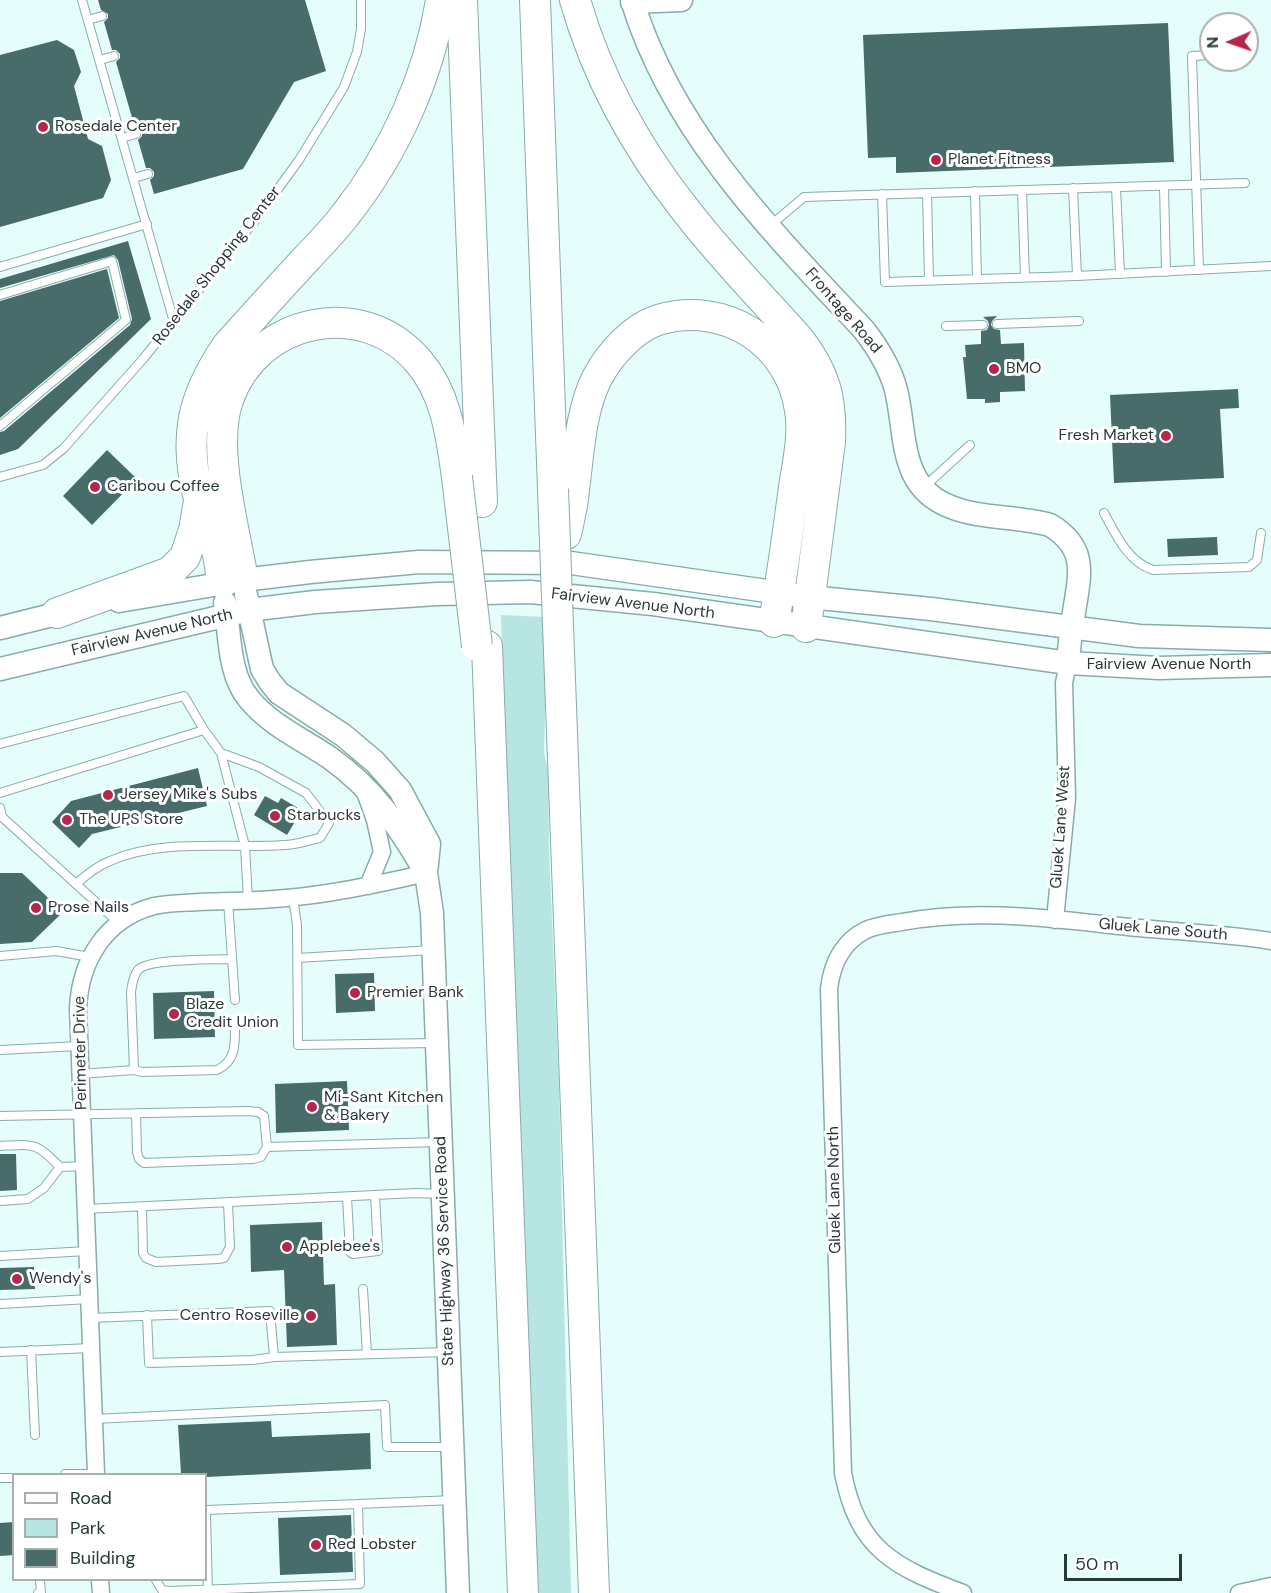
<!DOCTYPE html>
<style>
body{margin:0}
#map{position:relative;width:1271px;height:1593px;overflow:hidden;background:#e5fefc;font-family:"DM Sans",sans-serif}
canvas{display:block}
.legend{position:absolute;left:12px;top:1473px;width:195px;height:108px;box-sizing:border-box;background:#fff;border:2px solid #a9b0af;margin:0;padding:8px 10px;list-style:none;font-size:18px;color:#283938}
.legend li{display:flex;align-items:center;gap:12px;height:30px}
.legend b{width:30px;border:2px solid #a9b0af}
.north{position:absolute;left:1199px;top:12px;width:60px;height:60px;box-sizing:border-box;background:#fff;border:2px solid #a9b0af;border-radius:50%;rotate:268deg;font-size:16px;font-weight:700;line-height:24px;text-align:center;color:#283938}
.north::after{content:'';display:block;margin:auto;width:21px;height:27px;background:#b6254c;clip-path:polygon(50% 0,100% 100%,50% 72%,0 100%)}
.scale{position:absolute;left:1064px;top:1554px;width:118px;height:27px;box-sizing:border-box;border:3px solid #283938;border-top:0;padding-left:8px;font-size:18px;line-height:21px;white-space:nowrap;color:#283938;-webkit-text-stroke:4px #fff;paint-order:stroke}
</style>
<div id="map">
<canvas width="1271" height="1593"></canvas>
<ul class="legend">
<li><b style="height:8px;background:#fff"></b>Road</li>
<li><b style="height:16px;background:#b7e5e2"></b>Park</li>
<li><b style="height:16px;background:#476c6a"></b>Building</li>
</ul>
<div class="north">N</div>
<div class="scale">50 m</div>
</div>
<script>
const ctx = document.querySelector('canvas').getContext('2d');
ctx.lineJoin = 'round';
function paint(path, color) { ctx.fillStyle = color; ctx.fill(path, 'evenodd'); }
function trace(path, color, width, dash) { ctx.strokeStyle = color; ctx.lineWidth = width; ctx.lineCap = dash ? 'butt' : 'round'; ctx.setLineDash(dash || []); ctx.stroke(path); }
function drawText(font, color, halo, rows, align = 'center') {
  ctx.font = font + ' "DM Sans",sans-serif'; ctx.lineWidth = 6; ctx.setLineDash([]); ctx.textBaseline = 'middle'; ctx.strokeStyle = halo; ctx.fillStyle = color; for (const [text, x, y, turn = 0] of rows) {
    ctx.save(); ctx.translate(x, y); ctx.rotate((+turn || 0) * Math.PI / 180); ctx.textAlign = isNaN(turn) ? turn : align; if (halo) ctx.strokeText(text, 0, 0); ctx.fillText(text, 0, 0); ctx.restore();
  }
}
paint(new Path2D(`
 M501,615L545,617L546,674L544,752L548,771L549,849L559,1085L571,1593H536Z`), '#b7e5e2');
paint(new Path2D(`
 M98,0H305L326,71L294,82L243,169L154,194L150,180L154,176V172L150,168H146L138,140L142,136V132L135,128L116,62L120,58V54L116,50H112L104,22L108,18V14L101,10Z
 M1168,23L1174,162L896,173V157L868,158L863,35Z
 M57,40L74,50L81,72L74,86L88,139L102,146L111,180L103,198L0,227V55Z
 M128,241L151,319L18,449L0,455V432L4,431L130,325L132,319L118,260L114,255L0,288V279Z
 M107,269L119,318L0,418V301Z
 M997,316L992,321L991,325L994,329L1000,330L1001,344L1024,343L1025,391L1000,392V402L985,403V399H967L963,357H966L965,345L981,344V331L987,330L989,325L988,321L983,317Z
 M1238,389L1239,408L1220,409L1224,478L1114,483L1110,395Z
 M107,450L137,479L92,525L63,496Z
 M1217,537L1218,555L1168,557L1167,539Z
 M198,768L207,806L92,834L79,848L52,822L71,801Z
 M265,796L278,803L281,798L298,808L295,813L299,815L287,835L254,815Z
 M0,873H22L63,912L32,942L0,944Z
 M374,973L375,1011L336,1013L335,974Z
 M214,991L215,1037L154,1039L153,993Z
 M347,1081L349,1130L276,1133L275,1084Z
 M0,1154H16L17,1190L0,1191Z
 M322,1222L324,1285L335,1284L337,1345L287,1347L284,1270L251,1272L250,1225Z
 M34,1267L35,1289L0,1290V1268Z
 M271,1421L272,1437L370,1433L371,1469L206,1477V1474H181L178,1425Z
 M351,1515L353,1572L280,1575L278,1518Z
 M14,1522V1555L0,1556V1523Z`), '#476c6a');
const lane = new Path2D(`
 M82,0L174,322
 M88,20L102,16
 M100,60L114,56
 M122,138L136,134
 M134,178L148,174
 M1164,186L1166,272
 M1116,187L1120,274
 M1073,188L1077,276
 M1022,190L1025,277
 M975,191L977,279
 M927,193L929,280
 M882,194L885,282L1077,276L1271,266
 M771,225L804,197L1245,183
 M0,267L147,224
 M1199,270L1192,56L1211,55
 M0,295L112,261L126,320L0,426
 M997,324L1079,321
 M946,326L983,325
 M0,477L43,465L64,448L143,359L257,218L299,160L344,87L357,52L361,29V0
 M923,488L970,445
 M1104,513C1116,535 1128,562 1153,570L1249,567L1257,560L1261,533
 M0,744L184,696L204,730
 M0,793L204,730L221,753L245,846L248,900
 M0,808L2,817L119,923
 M76,884C86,875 97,866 110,861C161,838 229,849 284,845C296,845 309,840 320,838L329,823L306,793L259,767L221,753
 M293,898L297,925L298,1045L436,1043
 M228,901L235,1000
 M0,956L56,951L90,957
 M297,958L433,950
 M0,1050L79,1046
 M134,1070L131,992C132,985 133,976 138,970C149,958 213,960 231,959
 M80,1074L134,1070L142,1072L217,1070C236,1061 235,1045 235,1026
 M0,1116L248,1111L258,1112L264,1116L267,1147L261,1157L253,1159L144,1163L139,1159L137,1152L136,1113
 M0,1146C34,1144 36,1142 60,1167
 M267,1147L440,1142
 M347,1197L350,1252L353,1254L378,1251L375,1195
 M0,1201L28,1199L44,1188L60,1167L84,1166
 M142,1207L143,1253L146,1258L156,1262L218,1259L224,1258L230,1247L228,1203
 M86,1209L416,1193L442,1194
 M0,1256L87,1251
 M363,1289L367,1354
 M0,1304L89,1299
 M147,1315L149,1363L253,1360L274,1357
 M90,1318L270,1311L274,1357L448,1352
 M31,1350L35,1435
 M0,1352L91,1348
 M94,1419L385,1405L387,1447H452
 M65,1474H96
 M0,1478H14
 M206,1510L358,1504
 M206,1514L208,1593
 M156,1580L162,1590L169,1591L360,1584L358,1504L454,1500
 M38,1593H41L40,1580`);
const street = new Path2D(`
 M365,792L375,820L382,852L368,886
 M1055,920L1067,798L1064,683L1068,663
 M96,1474L78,1009C80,961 105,919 154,906C168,903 184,903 199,902C228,901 258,901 286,898C334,894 380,884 426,873
 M100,1580L101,1593
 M963,1593C894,1567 858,1550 843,1473L829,989C832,963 842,942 866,930C877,925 890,924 902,922C980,907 1060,920 1139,928C1183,932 1228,934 1271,941
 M1239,1593L1271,1586`);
const secondary = new Path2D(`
 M632,0C672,132 772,232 864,330C878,348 890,367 896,390C907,435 898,487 951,507C981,519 1018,516 1050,525C1088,548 1080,574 1074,612C1071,629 1069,646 1068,663
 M632,2L681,0
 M246,595L262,669L270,682L279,693L343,735L375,762L400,790L429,844L426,873L432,913L458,1593
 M119,601L243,580L310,572L419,562L571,563L809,597L931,609L1139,636L1271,640
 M225,603C230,634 228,674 249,699C270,725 304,740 330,758C374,789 400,828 426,873
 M0,628L72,610
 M0,669L249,610L315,602L437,594L530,592L653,604L1068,663L1159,668L1271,665`);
const highway = new Path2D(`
 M462,0L482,502
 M535,0L553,489
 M575,0C597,77 637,149 687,212C721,256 761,297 798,338C825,372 832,399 830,442L806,627
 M566,534C569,520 573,505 574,490C579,453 580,412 597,378C609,355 633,328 658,320C724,300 790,342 800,410C804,435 798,462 794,487C788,532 782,577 774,622
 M243,580C235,529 211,449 228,400C256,318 363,295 419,362C447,395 451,436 457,477
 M222,583C221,573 220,562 217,551C212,534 204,517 199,499C183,438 192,397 227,346C253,317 280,287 307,258C320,244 334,230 346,214C394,153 429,77 441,0
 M57,613L170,572L185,557L194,530L199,501
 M487,646L523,1593
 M559,652L594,1593`);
trace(lane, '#86adaa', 10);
trace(street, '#86adaa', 19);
trace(secondary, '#86adaa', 25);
trace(highway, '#86adaa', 32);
trace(lane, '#fff', 8);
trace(street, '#fff', 16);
trace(secondary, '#fff', 22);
trace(highway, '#fff', 30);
const highwayBridge = new Path2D(`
 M457,477L477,646
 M553,489L559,652`);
trace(highwayBridge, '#86adaa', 32, []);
trace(highwayBridge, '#fff', 30);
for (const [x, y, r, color] of [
 [43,127,6,"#b6254c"],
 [936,160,6,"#b6254c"],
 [994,369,6,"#b6254c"],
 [1166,436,6,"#b6254c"],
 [95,487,6,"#b6254c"],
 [108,795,6,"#b6254c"],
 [275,816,6,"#b6254c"],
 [67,820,6,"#b6254c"],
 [36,908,6,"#b6254c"],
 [355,993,6,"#b6254c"],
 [174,1014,6,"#b6254c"],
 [312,1107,6,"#b6254c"],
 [287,1247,6,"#b6254c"],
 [17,1279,6,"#b6254c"],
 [311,1316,6,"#b6254c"],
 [316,1545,6,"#b6254c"]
]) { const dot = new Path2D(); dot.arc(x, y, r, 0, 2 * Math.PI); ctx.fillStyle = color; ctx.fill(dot); trace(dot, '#fff', 2); }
drawText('16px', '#283938', '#fff', [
 ["Rosedale Center",55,127],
 ["Planet Fitness",948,160],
 ["BMO",1006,369],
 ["Fresh Market",1154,436,"right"],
 ["Caribou Coffee",107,487],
 ["Jersey Mike's Subs",120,795],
 ["Starbucks",287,816],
 ["The UPS Store",79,820],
 ["Prose Nails",48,908],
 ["Premier Bank",367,993],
 ["Blaze",186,1005],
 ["Credit Union",186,1023],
 ["Mi-Sant Kitchen",324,1098],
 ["& Bakery",324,1116],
 ["Applebee's",299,1247],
 ["Wendy's",29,1279],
 ["Centro Roseville",299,1316,"right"],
 ["Red Lobster",328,1545]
], 'left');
drawText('16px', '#283938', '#fff', [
 ["Rosedale Shopping Center",217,266,-52],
 ["Frontage Road",843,311,49],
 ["Fairview Avenue North",633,604,7],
 ["Fairview Avenue North",152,633,-13],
 ["Fairview Avenue North",1169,665],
 ["Gluek Lane West",1061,827,-86],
 ["Gluek Lane South",1163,930,5],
 ["Perimeter Drive",81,1053,-91],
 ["Gluek Lane North",835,1190,-91],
 ["State Highway 36 Service Road",445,1251,-92]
]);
</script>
